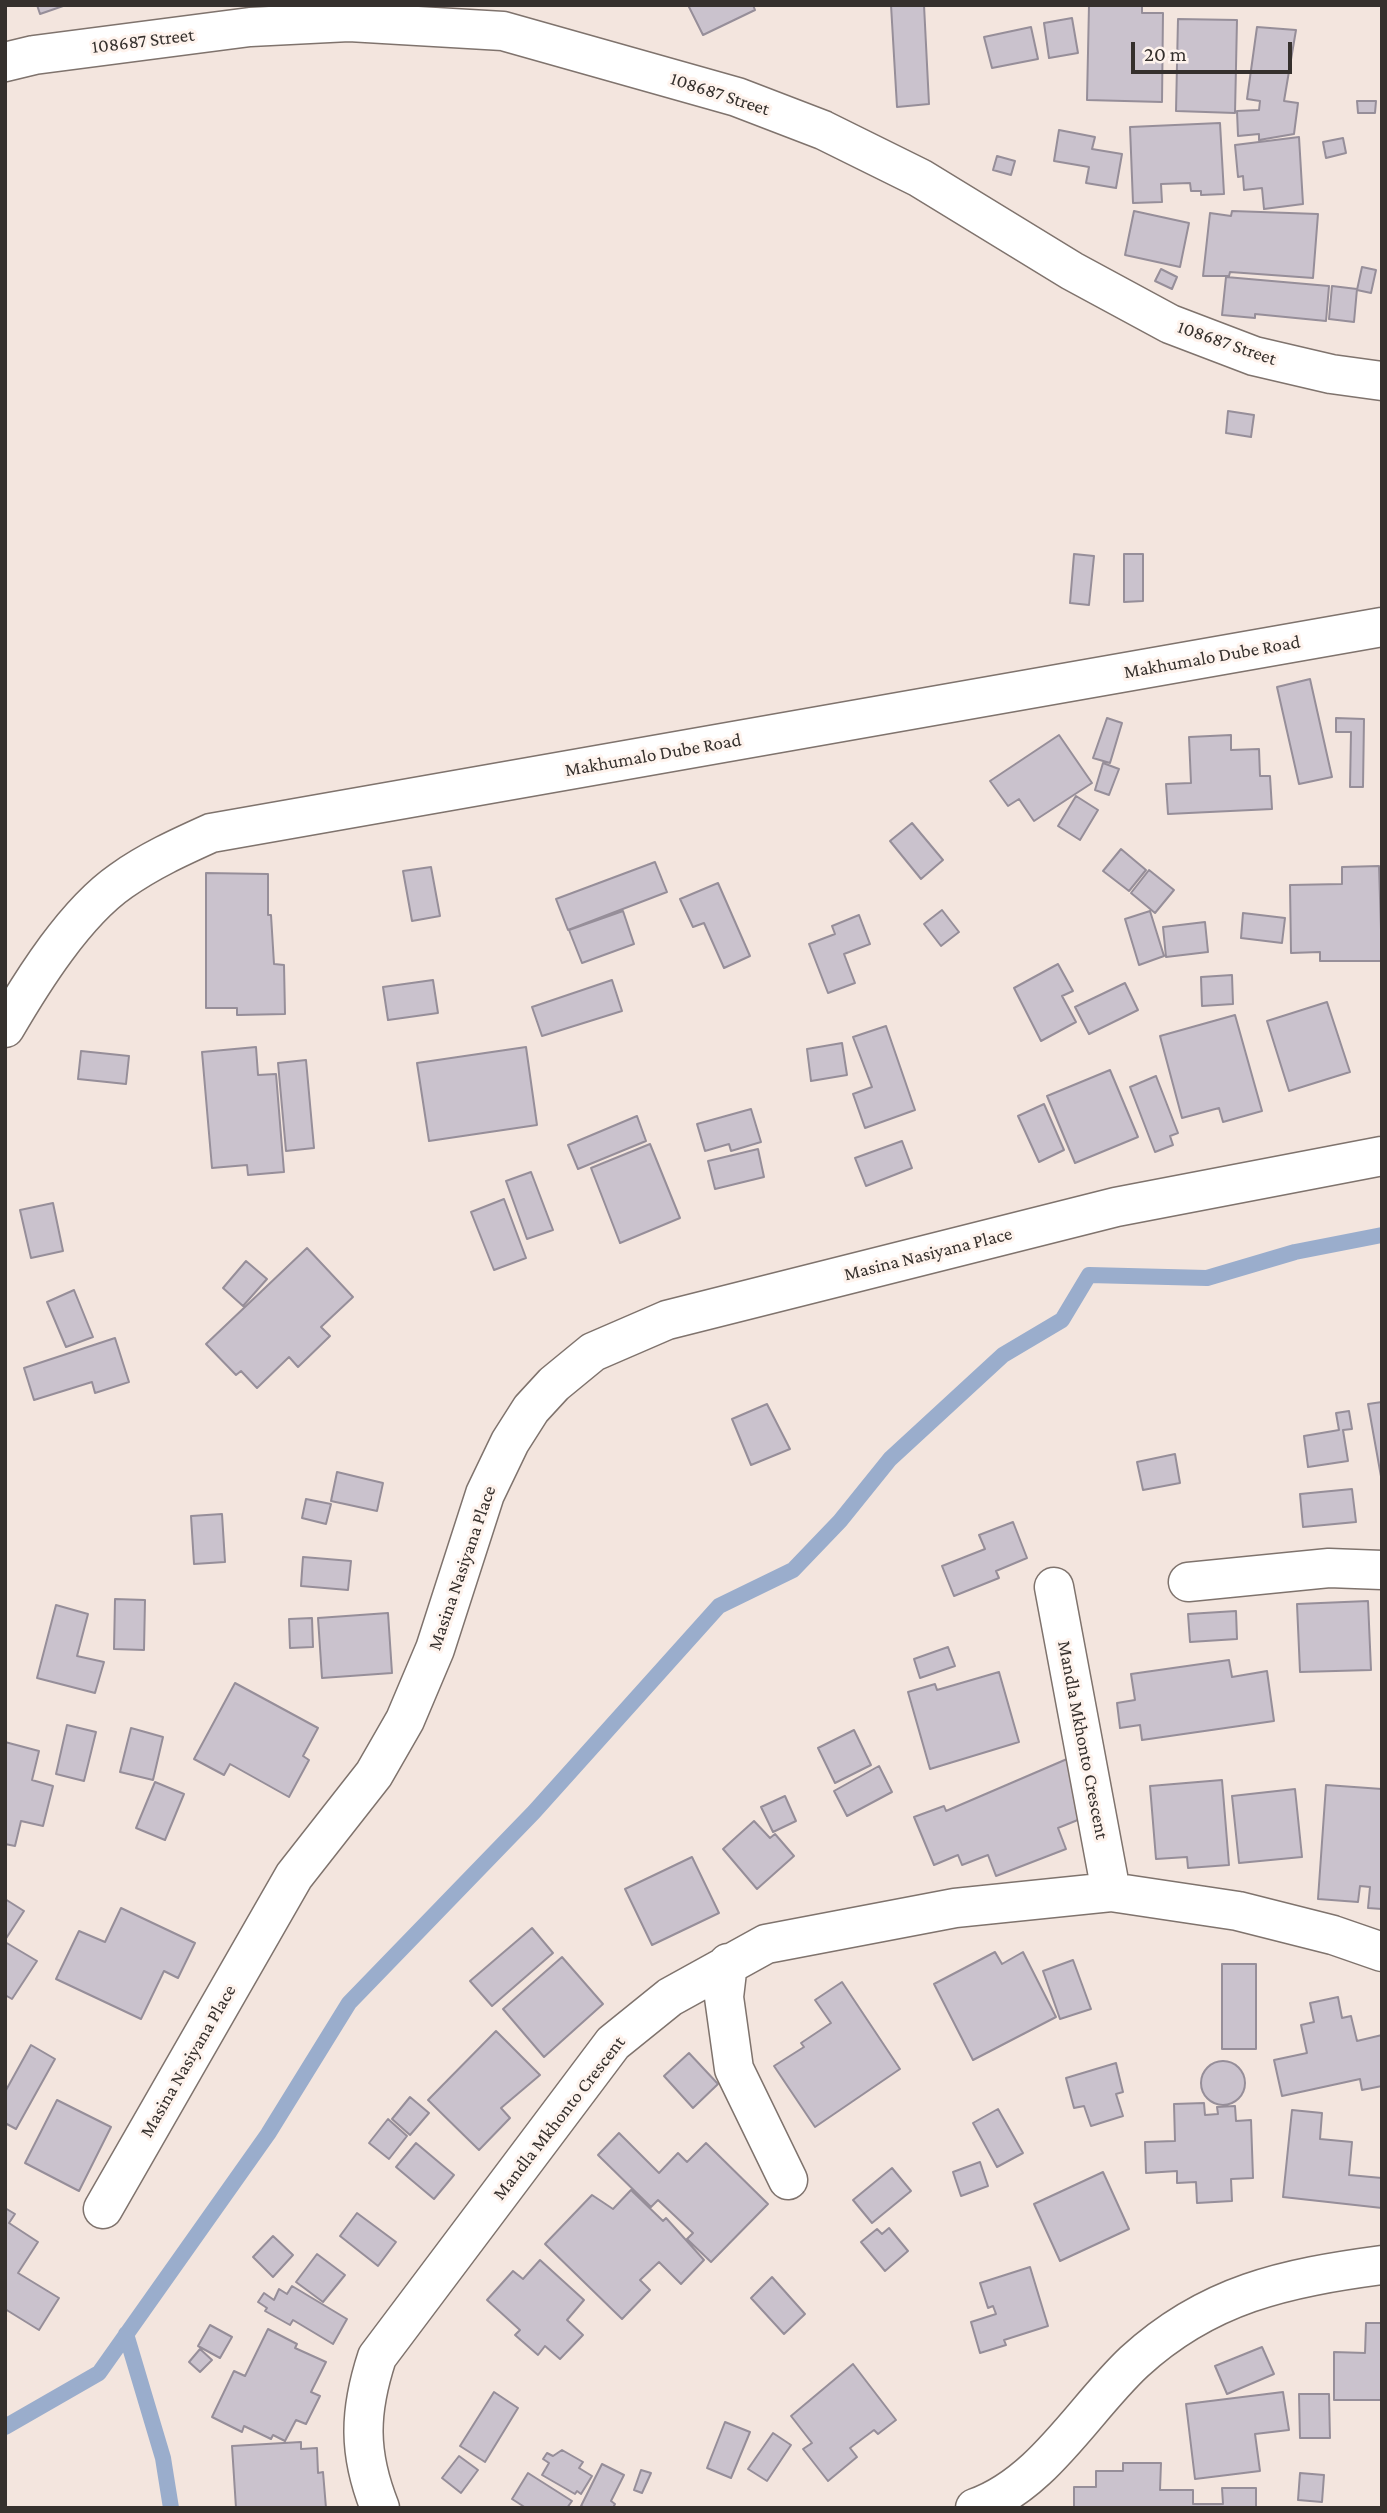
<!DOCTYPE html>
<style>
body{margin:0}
#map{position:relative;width:1387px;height:2513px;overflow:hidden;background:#f3e5de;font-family:"Crimson Pro",serif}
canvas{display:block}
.frame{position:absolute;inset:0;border:7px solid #35302d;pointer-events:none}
.scale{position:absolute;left:1131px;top:42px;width:161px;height:32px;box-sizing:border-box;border:4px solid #35302d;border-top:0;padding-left:9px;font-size:21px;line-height:24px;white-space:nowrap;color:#35302d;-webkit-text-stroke:5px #fef3ed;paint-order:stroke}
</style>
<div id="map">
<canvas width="1387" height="2513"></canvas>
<div class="frame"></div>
<div class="scale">20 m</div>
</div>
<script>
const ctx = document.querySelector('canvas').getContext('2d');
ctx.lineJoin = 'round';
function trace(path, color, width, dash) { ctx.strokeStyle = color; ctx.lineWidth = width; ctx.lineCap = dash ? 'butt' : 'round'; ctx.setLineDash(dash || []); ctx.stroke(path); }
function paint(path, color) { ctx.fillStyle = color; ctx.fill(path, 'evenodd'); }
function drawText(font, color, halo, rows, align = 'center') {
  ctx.font = font + ' "Crimson Pro",serif'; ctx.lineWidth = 6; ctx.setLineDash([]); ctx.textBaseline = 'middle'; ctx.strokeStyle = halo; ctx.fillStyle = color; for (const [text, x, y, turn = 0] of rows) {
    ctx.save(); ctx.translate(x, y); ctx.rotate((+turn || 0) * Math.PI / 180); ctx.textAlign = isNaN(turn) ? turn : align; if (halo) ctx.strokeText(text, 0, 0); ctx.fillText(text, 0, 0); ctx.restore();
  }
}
trace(new Path2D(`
 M126,2334L163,2458L171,2508
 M5,2427L99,2373L268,2134L349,2003L534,1812L719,1606L793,1570L840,1521L890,1459L1003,1355L1062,1320L1089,1275L1207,1278L1295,1252L1382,1235`), '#9aadcc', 16);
const building = new Path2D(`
 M37,5H66L40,14Z
 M688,5H753L755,10L703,35Z
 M891,5H924L929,104L897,107Z
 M1089,5H1142V13H1163L1162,102L1087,100Z
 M1072,18L1078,53L1049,58L1044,23Z
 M1178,19L1237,20L1235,113L1176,111Z
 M1031,27L1038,59L992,68L984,37Z
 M1257,27L1296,30L1284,101L1298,103L1294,134L1259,140V134L1238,136L1237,111L1259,110L1260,101L1247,99Z
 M1357,101H1376L1375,113H1358Z
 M1220,123L1224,194L1201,195V191H1191L1190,183L1161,184L1162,202L1133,203L1130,127Z
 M1059,130L1095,137L1092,149L1122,154L1116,188L1086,183L1089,167L1054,161Z
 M1299,137L1303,204L1264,209L1262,188L1244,190L1243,176L1238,177L1235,145Z
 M1343,138L1346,153L1326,158L1323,142Z
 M997,156L1015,161L1011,175L993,170Z
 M1134,211L1189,223L1180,267L1125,255Z
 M1232,211L1318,214L1313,278L1230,272L1229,276H1203L1210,213L1231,216Z
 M1362,267L1376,270L1371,293L1357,290Z
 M1161,269L1177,277L1172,289L1155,281Z
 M1226,277L1329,286L1326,321L1255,314V318L1222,315Z
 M1332,286L1357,289L1354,322L1329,319Z
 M1228,411L1254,415L1251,437L1226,433Z
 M1074,554L1094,556L1089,605L1070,603Z
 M1124,554H1143V601L1124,602Z
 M1310,679L1332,777L1299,784L1277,687Z
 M1107,718L1122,723L1110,763L1093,758Z
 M1336,718L1364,719L1363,787H1350L1351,732H1336Z
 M1059,735L1092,783L1034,821L1019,799L1008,806L990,781Z
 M1231,735V750L1259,749L1260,776H1270L1272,809L1168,814L1166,784L1191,783L1189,737Z
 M1103,763L1119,769L1109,795L1095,790Z
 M1076,796L1098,810L1080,840L1058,826Z
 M912,823L943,860L921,879L890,841Z
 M1121,849L1146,870L1129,891L1103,871Z
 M655,862L667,892L568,930L556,899Z
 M1379,866L1382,961H1320V952L1291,953L1290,885L1342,884V867Z
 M431,867L440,916L412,921L403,871Z
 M1149,870L1174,890L1155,913L1131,893Z
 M206,873L268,874V915H271L274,964L284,965L285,1014L237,1015V1008H206Z
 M718,883L750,956L724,968L704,923L693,927L680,899Z
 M942,910L959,932L941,946L924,924Z
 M623,911L634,944L582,963L569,930Z
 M1150,911L1164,956L1139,965L1125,919Z
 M1243,913L1285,918L1282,943L1241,938Z
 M859,915L870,944L844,954L855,983L828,993L809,944L835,934L832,926Z
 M1205,922L1208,952L1166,957L1163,927Z
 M1058,964L1073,991L1062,996L1076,1022L1041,1041L1014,988Z
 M1232,975L1233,1004L1202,1006L1201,977Z
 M433,980L438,1013L388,1020L383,987Z
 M612,980L622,1011L542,1036L532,1007Z
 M1125,983L1138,1010L1089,1034L1075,1007Z
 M1327,1002L1350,1072L1289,1091L1267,1021Z
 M1235,1015L1262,1111L1223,1122L1219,1108L1182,1118L1160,1036Z
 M886,1026L915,1110L865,1128L853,1094L872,1087L853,1037Z
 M842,1043L847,1075L811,1081L807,1049Z
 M256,1047L258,1075L276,1074L284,1172L248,1175L247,1165L212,1168L202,1052Z
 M526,1047L537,1125L429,1141L417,1063Z
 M81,1051L129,1056L126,1084L78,1079Z
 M306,1060L314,1148L286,1151L278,1063Z
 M1110,1070L1138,1137L1075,1163L1047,1096Z
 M1156,1076L1178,1133L1170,1136L1173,1145L1155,1152L1130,1087Z
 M1044,1104L1064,1150L1039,1162L1018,1116Z
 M751,1109L761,1142L731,1151L729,1144L705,1151L697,1124Z
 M637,1116L646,1141L578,1169L568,1145Z
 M902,1141L912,1168L866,1186L855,1158Z
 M650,1144L680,1218L620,1243L591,1168Z
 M758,1149L764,1177L715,1189L708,1161Z
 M531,1172L553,1230L527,1239L506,1181Z
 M504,1199L526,1258L494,1270L471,1212Z
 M53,1203L63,1251L31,1258L20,1210Z
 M307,1248L353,1297L321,1327L330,1336L298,1367L289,1357L257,1388L241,1371L236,1375L206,1344Z
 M246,1261L267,1279L243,1306L223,1288Z
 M74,1290L93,1337L66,1347L47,1302Z
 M115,1338L129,1382L95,1393L92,1382L34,1400L24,1368Z
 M1382,1402V1482L1368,1404Z
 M767,1404L790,1449L751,1465L732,1419Z
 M1349,1411L1352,1429L1343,1430L1348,1461L1308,1467L1304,1436L1339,1430L1336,1413Z
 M1175,1454L1180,1483L1143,1490L1137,1462Z
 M337,1472L383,1483L377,1511L331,1501Z
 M1352,1489L1356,1522L1303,1527L1300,1494Z
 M306,1499L331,1504L326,1524L302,1518Z
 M222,1514L225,1562L194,1564L191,1516Z
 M1013,1522L1027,1558L996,1571L999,1578L954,1596L942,1566L985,1549L979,1535Z
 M303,1557L351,1561L348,1590L301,1586Z
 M115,1599L145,1600L144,1650L114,1649Z
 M1368,1601L1371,1670L1300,1672L1297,1604Z
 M56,1605L88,1614L77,1656L104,1662L95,1693L37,1678Z
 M1236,1611L1237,1639L1190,1642L1188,1614Z
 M388,1613L392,1673L322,1678L318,1618Z
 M312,1618L313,1647L290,1648L289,1619Z
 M948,1647L955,1666L920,1678L914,1659Z
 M1229,1660L1232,1677L1267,1671L1274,1721L1142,1740L1140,1725L1120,1728L1117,1703L1135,1700L1131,1674Z
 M999,1672L1019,1742L930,1769L908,1692L935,1684L937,1690Z
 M235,1683L318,1728L303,1756L309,1760L289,1797L230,1764L224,1775L194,1759Z
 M67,1725L96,1732L84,1781L56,1774Z
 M131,1728L163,1737L153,1780L120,1772Z
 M854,1730L871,1765L835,1783L818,1748Z
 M5,1742L39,1751L32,1780L53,1786L43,1826L21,1821L15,1846L5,1844Z
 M1067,1759L1090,1815L1058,1828L1066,1849L996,1876L988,1855L962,1865L958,1855L934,1865L914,1817L944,1806L946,1811Z
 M879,1766L892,1792L847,1816L834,1791Z
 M1222,1780L1229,1865L1188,1868L1187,1857L1156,1859L1150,1786Z
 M155,1782L184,1794L165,1840L136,1828Z
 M1326,1785L1382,1789V1909L1368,1908L1370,1887L1360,1886L1358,1902L1318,1899Z
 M1295,1789L1302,1857L1239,1863L1232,1796Z
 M785,1796L796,1821L773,1832L761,1807Z
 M754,1821L770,1838L775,1834L794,1856L757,1889L723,1849Z
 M692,1857L719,1913L652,1945L625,1889Z
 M5,1899L24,1911L5,1940Z
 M121,1908L195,1943L178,1978L164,1971L141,2019L56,1979L79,1931L105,1942Z
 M532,1928L553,1953L492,2006L470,1981Z
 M5,1942L37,1961L12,1999L5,1995Z
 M995,1952L1002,1964L1023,1952L1056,2017L973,2060L934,1984Z
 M562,1957L603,2004L544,2057L503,2009Z
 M1073,1960L1091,2009L1060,2019L1043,1971Z
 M1222,1964H1256V2049H1222Z
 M842,1982L900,2069L815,2127L774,2066L804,2047L801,2043L831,2023L815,2000Z
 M1338,1997L1342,2018L1351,2016L1357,2041L1382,2035V2086L1362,2090L1360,2079L1282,2096L1274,2060L1307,2053L1301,2025L1314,2022L1310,2003Z
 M496,2031L540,2075L501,2108L510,2118L479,2150L428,2100Z
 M31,2045L55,2059L16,2129L5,2123V2092Z
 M689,2053L718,2084L693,2108L664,2076Z
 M1201 2083a22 22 0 1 1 44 0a22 22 0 1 1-44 0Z
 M1116,2063L1123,2092L1116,2094L1123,2116L1091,2126L1084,2106L1074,2108L1066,2078Z
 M410,2097L429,2113L410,2135L392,2119Z
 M57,2100L111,2127L79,2191L25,2163Z
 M1204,2103L1205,2115L1218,2114L1217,2107L1235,2106L1236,2121L1251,2120L1253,2178L1231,2179L1232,2201L1197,2203L1196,2182L1177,2183V2171L1146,2173L1145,2142L1175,2141L1174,2104Z
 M998,2109L1023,2153L997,2167L973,2123Z
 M1292,2110L1322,2113L1320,2139L1352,2142L1349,2175L1382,2178V2208L1283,2197Z
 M388,2119L407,2136L389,2159L369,2143Z
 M619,2133L659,2173L678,2153L687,2162L706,2143L768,2204L711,2262L687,2239L693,2233L658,2200L651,2207L598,2155Z
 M416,2143L454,2175L434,2199L396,2167Z
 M980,2162L988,2186L961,2196L953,2172Z
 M892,2168L911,2191L872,2223L853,2200Z
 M1103,2172L1129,2229L1060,2261L1034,2204Z
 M631,2190L663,2221L666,2218L704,2260L681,2284L659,2262L640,2280L650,2290L622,2319L545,2244L592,2195L613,2209Z
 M5,2208L15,2214L9,2223L38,2242L18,2273L59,2298L39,2330L5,2309Z
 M357,2213L396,2242L378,2266L340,2236Z
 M889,2228L908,2251L885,2271L861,2242L877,2229L882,2234Z
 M273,2236L293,2255L273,2277L253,2257Z
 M317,2254L345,2275L323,2302L296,2282Z
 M540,2260L584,2300L567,2320L583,2335L560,2359L545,2346L538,2355L515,2335L520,2330L487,2300L513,2271L523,2279Z
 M1030,2267L1048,2326L1004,2340L1006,2345L980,2353L971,2322L996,2314L993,2306L988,2308L980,2283Z
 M772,2277L805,2314L784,2334L751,2298Z
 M292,2286L347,2319L333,2344L293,2320L290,2325L265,2311L267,2308L258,2302L264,2293L274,2300L279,2289L287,2294Z
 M1366,2323H1382V2400H1334V2352L1365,2353Z
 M210,2325L232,2337L220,2358L198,2346Z
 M268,2329L297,2344L295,2348L326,2362L311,2392L320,2396L306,2424L296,2420L285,2441L273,2435L271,2439L244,2426L242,2432L212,2417L234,2371L245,2376Z
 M1262,2347L1274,2374L1227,2394L1215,2366Z
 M200,2349L212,2360L200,2372L189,2362Z
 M853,2364L896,2420L878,2434L874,2430L850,2448L857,2457L828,2481L803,2449L812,2443L791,2416Z
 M494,2392L518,2408L485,2462L460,2446Z
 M1283,2392L1289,2430L1255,2434L1260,2471L1195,2479L1186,2404Z
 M1299,2394H1329L1330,2438H1300Z
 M725,2422L750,2432L731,2478L707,2468Z
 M773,2433L791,2445L767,2481L748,2469Z
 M301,2442V2449L317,2448L318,2473L323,2472L326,2508H236L232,2446Z
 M562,2450L583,2462L579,2468L592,2476L581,2494L577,2491L575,2494L542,2475L549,2463L543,2459L547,2453L553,2456Z
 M459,2456L478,2470L461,2493L442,2478Z
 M1123,2463H1161L1160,2490H1193V2504H1223L1222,2488H1256V2508H1074V2487H1096V2471H1123Z
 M602,2464L624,2475L611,2501L615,2504L613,2508H585L581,2506Z
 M641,2470L651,2473L642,2493L634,2490Z
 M528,2473L572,2501L567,2508H526L512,2499Z
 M1300,2473L1324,2475L1322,2502L1298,2500Z`);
paint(building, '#cac2cd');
trace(building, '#968e99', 2);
const street = new Path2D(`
 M5,62L34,55L250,27L349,22L503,31L737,97L823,130L920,178L1072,271L1170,324L1254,356L1331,374L1382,381
 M5,1028C33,980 75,913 121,881C149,861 180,847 211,833L1382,627
 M1188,1582L1329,1568L1382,1570
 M1054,1587L1111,1892
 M728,1963L724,1997L734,2069L788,2180
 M103,2209L294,1876L374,1774L405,1720L435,1649L485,1494L510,1442L531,1409L554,1384L593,1352L667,1320L1116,1207L1382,1156
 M380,2508C358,2453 359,2412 377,2357L613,2043L670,1997L766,1944L955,1908L1111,1892L1238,1911L1333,1935L1382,1952
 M975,2508C1043,2484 1083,2410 1134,2362C1208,2294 1285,2278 1382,2265`);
trace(street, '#7f736d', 41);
trace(street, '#fff', 38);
drawText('19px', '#35302d', '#fef3ed', [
 ["108687 Street",143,41,-7],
 ["108687 Street",720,94,18],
 ["108687 Street",1227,343,19],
 ["Makhumalo Dube Road",1212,657,-10],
 ["Makhumalo Dube Road",653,755,-10],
 ["Masina Nasiyana Place",928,1254,-14],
 ["Masina Nasiyana Place",462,1568,-71],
 ["Mandla Mkhonto Crescent",1083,1740,79],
 ["Masina Nasiyana Place",188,2061,-60],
 ["Mandla Mkhonto Crescent",559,2118,-52]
]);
</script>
